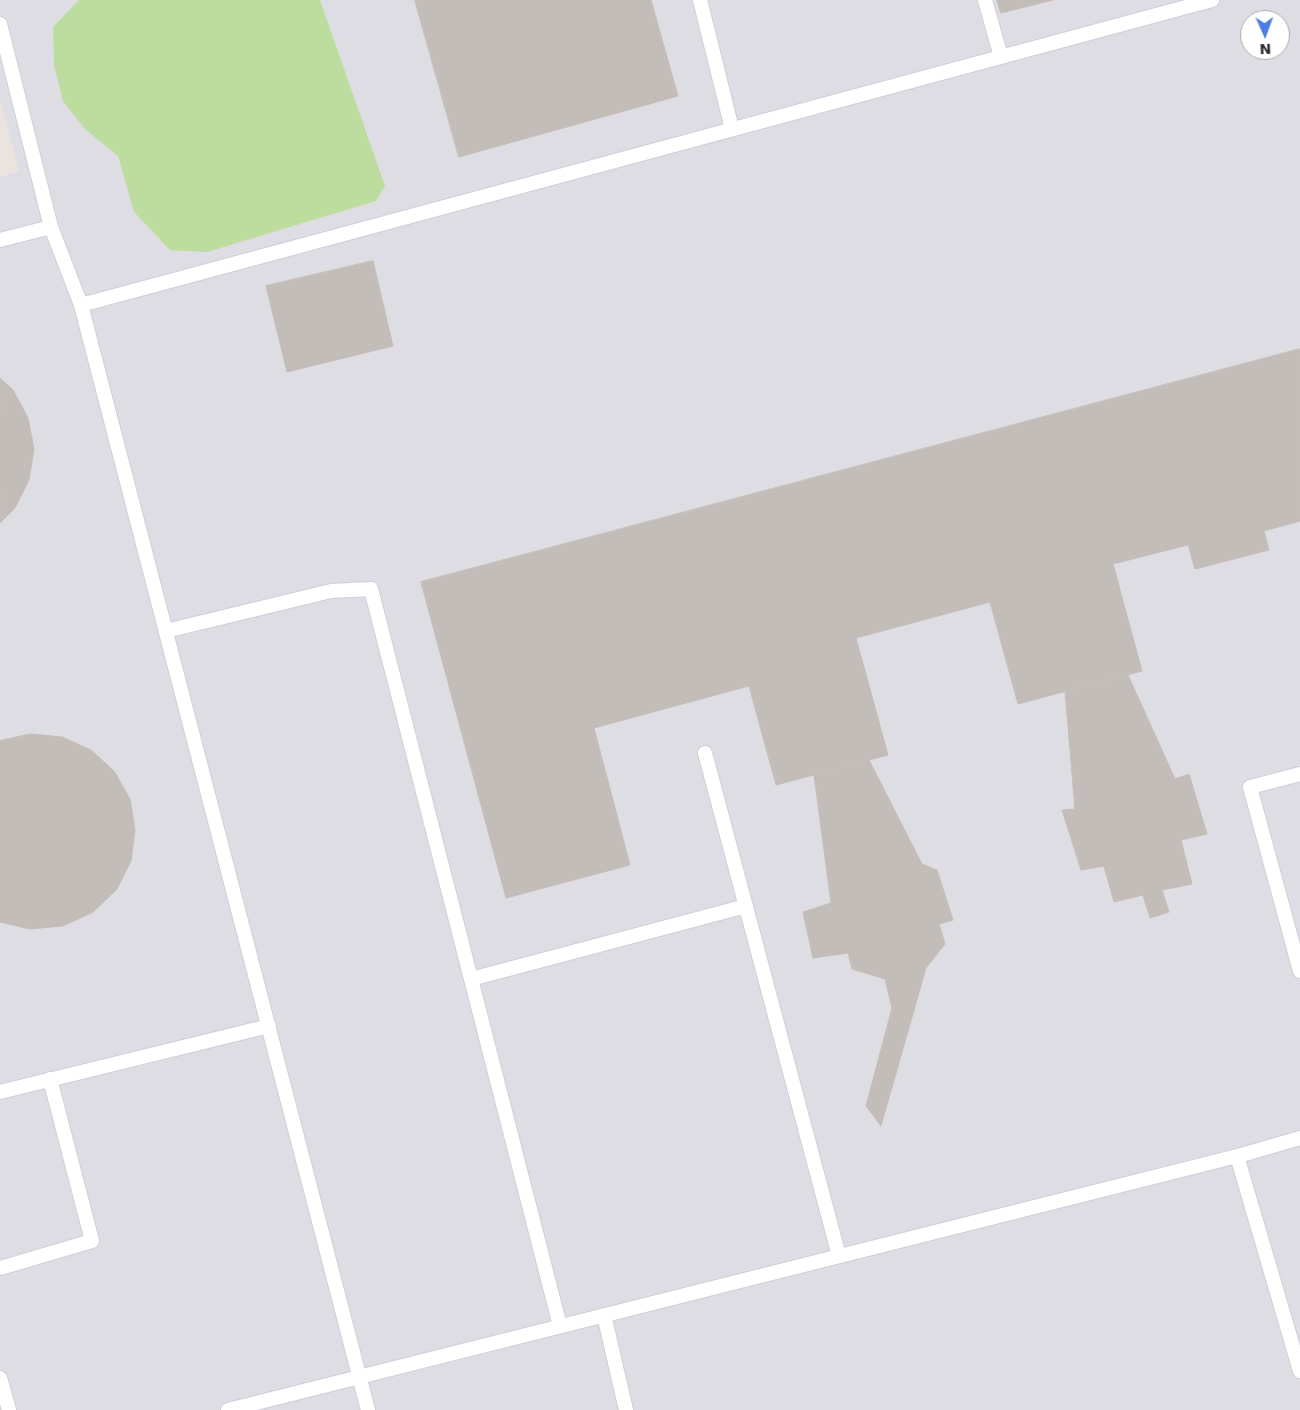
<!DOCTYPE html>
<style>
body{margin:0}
#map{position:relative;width:1300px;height:1410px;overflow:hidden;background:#ebe3dd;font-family:"DejaVu Sans",sans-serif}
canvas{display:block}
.north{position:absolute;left:1240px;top:10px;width:50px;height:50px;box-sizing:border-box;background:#fff;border:1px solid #aaa;border-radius:50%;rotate:178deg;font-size:14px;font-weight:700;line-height:20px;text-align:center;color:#2a2a2a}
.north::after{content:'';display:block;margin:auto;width:18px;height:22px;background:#497dec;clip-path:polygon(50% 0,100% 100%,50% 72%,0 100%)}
</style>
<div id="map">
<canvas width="1300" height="1410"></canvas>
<div class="north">N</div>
</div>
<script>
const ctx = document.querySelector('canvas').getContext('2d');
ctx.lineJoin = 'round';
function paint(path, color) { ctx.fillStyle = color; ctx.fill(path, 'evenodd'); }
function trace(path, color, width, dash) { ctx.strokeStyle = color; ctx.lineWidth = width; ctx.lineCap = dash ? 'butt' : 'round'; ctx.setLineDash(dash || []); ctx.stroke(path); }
paint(new Path2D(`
 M0,0H1300V1410H0V177L19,171L0,99ZM1250,20H1280V50H1250Z`), '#dedde4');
paint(new Path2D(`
 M79,0H320L385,186L376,201L207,252L170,250L134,212L118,156L85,129L63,101L54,65L53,27Z`), '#bcdd9d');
const building = new Path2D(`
 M415,0H651L678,96L459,157Z
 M997,0H1053L1001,13Z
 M373,261L393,346L287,372L266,286Z
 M1300,349V521L1264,531L1269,550L1195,569L1188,545L1113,564L1142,671L1018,704L990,602L856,638L888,755L776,785L749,686L594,728L630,865L506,898L421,582Z
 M0,378L13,390L28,418L34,449L29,480L15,508L0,523Z
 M1128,675L1175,779L1189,774L1207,834L1181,840L1192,884L1162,890L1169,912L1150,918L1143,895L1114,902L1104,866L1081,870L1062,810L1075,809L1065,691Z
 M30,734L62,737L91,750L114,771L130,799L135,830L131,861L117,889L93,912L63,926L30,929L0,922V741Z
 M869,760L922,864L937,870L953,920L939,924L945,944L926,968L881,1126L866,1106L892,1008L885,979L852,969L848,953L813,958L803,912L831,903L814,775Z`);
paint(building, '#c3bdb9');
trace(building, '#c6beb6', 1);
const service = new Path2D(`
 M700,0L732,129
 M985,0L1001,57
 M0,24L51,227L81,305L368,1410
 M0,240L51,227
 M81,305L1212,0
 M166,631L331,591L371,589L560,1326
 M705,753L839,1256
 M1300,774L1250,787L1300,971
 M471,979L746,906
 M0,1092L269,1026
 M1237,1156L1300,1371
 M0,1268L92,1241L50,1079
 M604,1315L626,1410
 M0,1378L9,1410
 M228,1410L1245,1154L1300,1138`);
trace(service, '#cbd0da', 16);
trace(service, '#fff', 14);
</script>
